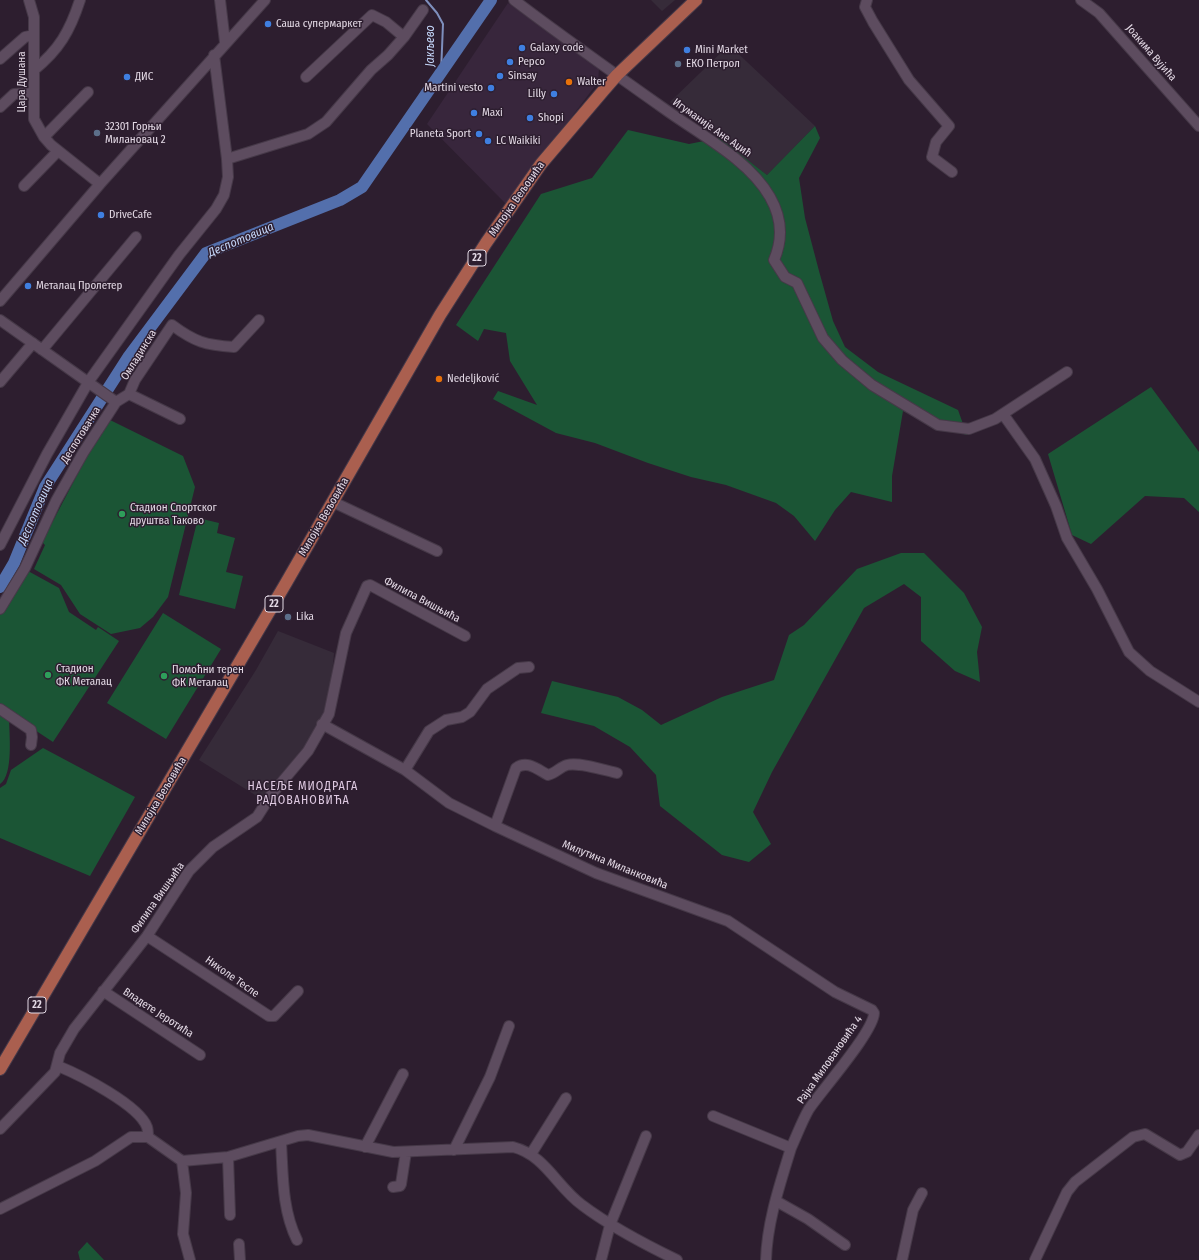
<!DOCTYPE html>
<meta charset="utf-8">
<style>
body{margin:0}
canvas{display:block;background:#2d1e2f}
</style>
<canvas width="1199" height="1260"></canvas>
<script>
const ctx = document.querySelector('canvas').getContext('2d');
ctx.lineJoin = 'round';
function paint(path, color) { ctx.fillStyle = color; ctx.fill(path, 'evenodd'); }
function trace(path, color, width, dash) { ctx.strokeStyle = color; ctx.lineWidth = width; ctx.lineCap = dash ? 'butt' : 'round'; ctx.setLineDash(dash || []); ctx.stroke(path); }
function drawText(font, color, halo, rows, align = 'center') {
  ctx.font = font + ' "Fira Sans Condensed",sans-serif'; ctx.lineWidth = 3; ctx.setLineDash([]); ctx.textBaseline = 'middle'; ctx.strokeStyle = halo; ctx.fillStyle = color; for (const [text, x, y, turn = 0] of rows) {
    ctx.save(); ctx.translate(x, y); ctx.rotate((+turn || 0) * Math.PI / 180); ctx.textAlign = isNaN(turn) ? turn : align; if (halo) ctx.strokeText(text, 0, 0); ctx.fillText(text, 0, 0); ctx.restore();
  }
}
paint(new Path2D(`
 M508,3L599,68L598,82L506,204L427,124Z`), '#38263c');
paint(new Path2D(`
 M651,0H675L662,11Z
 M729,45L815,126L767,175L670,102Z
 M278,631L334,653L329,710L283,781L260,798L199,760L256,670Z`), '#362b39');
paint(new Path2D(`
 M815,126L820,138L799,178L805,218L819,271L833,321L845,347L878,372L958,410L967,435L932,425L903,411L892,476V502L851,492L835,510L815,541L794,516L776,503L726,485L691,477L648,463L595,443L556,433L493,399L498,391L537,405L510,361L506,333L484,329L478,341L456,325L541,194L592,178L628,130L689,144L719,138L767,175Z
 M1151,387L1199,452V512L1184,498L1145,496L1091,544L1072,535L1048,454Z
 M110,420L183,456L195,487L168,597L153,617L140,628L111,634L80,614L61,585L34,569L45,545L42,542L97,437Z
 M198,518L219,523L217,533L235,538L226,572L243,576L235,609L179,595Z
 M901,553H924L964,593L982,627L977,652L980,682L955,671L921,641V597L904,584L864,608L772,772L753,812L771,844L749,862L722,855L660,806L656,775L630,747L594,726L541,713L552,681L618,697L642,710L661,725L722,697L774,680L789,635L804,625L857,569Z
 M28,571L59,588L69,612L96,630L98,627L119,641L53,742L0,707V614Z
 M163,613L221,649L166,739L107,703Z
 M0,711L9,717C9,732 14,775 0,784Z
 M43,748L135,797L90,876L0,838V788L6,784L11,770Z
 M87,1242L104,1260H80L78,1252Z`), '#1b5535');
trace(new Path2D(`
 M426,0L437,13L443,24L441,73`), '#7e8fbd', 2);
trace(new Path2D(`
 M0,587L14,563L45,487L129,356L206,253L340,200L362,187L491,0`), '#536fac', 12);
const minor = new Path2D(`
 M29,0L34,17V119L44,137L51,145L100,184
 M220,0L225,42
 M514,0C564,38 615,74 666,110C701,135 749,160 770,197C782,218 783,239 774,260L785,277L797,283L823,338L842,360L872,385L938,425L969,429L995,419L1067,372
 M867,0L865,7L873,22L909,80L949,126L936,142L932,157L952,172
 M1081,0L1099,13L1199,126
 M0,59L25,37L34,35
 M34,70C59,50 70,31 80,0
 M306,77L372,15L386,22L404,37L423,10
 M0,107L14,94L34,93
 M44,137L88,92
 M227,159L308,134L326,122L371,70L388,55L404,37
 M24,186L58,151
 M0,301L100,184L265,0
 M0,320L116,402
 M42,350L136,237
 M0,382L33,343
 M129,394L180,419
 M1003,414L1035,459L1056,506L1067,538L1097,589L1129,652L1150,671L1199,702
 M333,502L437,551
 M0,545L47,454L89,381L179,255L216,209L224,195L228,177L227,159L214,55
 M0,609L25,568L56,501L83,453L116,402L129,394L135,380L172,325C195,342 205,345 234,347L259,320
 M0,709L31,730L32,737L31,745
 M322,724L405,770L449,803L495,826L596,873L728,921L835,992L872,1010L874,1013C874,1031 822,1090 809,1109C802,1121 797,1135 791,1148
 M405,770L429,731L446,720L462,717L470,712L487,689L518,668L529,667
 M495,826L516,768C527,760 537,769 548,775C556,773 560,767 567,765C579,762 604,770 617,773
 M147,936L269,1016H274L298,991
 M103,991L200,1055
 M58,1066C80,1075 139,1105 147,1127C148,1130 148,1134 148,1137
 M713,1116L791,1148C780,1184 767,1222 766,1260
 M0,1129L55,1072L60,1053L74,1029L147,936L189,871L213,847L257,817L271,795L308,751L329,714L346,633L367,586L370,585L465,636
 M281,1142C283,1175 282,1210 297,1240
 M365,1147L403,1074
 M454,1150L490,1077L509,1026
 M531,1154L566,1098
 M228,1157L230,1215
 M182,1161L186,1193L183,1234L190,1260
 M393,1187L400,1186L401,1184L406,1152
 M776,1201L808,1219L845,1245
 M0,1209L95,1161L131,1137H148L182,1161L228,1157L298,1136L308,1135L393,1152L513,1147C545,1155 557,1187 582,1205C611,1227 644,1244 677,1260
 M239,1244L240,1260
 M601,1260L610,1225L646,1136
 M902,1260L913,1210L922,1193
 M1035,1260L1067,1192L1075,1182L1133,1137L1145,1134L1180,1155L1187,1152L1199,1135`);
const major = new Path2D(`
 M0,1069L286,583L440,315L486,243L541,164L603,91L617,75L696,0`);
trace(minor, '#463948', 12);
trace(major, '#463948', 14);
trace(minor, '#5d4c5f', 10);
trace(major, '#aa5f4f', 12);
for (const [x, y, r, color] of [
 [268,24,4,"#3f7fe0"],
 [522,48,4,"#3f7fe0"],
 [687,50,4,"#3f7fe0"],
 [510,62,4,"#3f7fe0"],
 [678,64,4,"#5c6f8a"],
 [500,76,4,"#3f7fe0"],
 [127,77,4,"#3f7fe0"],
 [569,82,4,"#e8710a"],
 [491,88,4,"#3f7fe0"],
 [554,94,4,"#3f7fe0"],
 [474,113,4,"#3f7fe0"],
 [530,118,4,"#3f7fe0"],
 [97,133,4,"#5c6f8a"],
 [479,134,4,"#3f7fe0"],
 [488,141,4,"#3f7fe0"],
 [101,215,4,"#3f7fe0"],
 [28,286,4,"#3f7fe0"],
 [439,379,4,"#e8710a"],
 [122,514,4,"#2e9e5b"],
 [288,617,4,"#5c6f8a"],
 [48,675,4,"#2e9e5b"],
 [164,676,4,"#2e9e5b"]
]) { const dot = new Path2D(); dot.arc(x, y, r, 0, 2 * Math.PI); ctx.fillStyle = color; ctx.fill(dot); trace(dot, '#2d1e2f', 1.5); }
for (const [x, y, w] of [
 [477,258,18],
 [274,604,18],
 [37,1005,18]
]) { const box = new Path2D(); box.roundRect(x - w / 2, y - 8, w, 16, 3); ctx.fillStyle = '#2d1e2f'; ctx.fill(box); trace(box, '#e3d9e5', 1); }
drawText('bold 10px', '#e3d9e5', null, [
 ["22",477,258],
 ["22",274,604],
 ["22",37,1005]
]);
drawText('11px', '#e3d9e5', '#2d1e2f', [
 ["Саша супермаркет",276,24],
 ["Galaxy code",530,48],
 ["Mini Market",695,50],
 ["Pepco",518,62],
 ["ЕКО Петрол",686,64],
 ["Sinsay",508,76],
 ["ДИС",135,77],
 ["Walter",577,82],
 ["Martini vesto",483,88,"right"],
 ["Lilly",546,94,"right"],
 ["Maxi",482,113],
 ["Shopi",538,118],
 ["32301 Горњи",105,127],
 ["Милановац 2",105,140],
 ["Planeta Sport",471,134,"right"],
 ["LC Waikiki",496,141],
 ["DriveCafe",109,215],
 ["Металац Пролетер",36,286],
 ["Nedeljković",447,379],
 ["Стадион Спортског",130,508],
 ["друштва Таково",130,521],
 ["Lika",296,617],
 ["Стадион",56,669],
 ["ФК Металац",56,682],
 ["Помоћни терен",172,670],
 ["ФК Металац",172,683]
], 'left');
drawText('11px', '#e3d9e5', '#2d1e2f', [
 ["Јоакима Вујића",1151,53,49],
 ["Цара Душана",22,82,-90],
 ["Игуманије Ане Аџић",712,128,35],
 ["Милојка Вељовића",517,199,-55],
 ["Омладинска",139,355,-58],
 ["Деспотовачка",81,435,-58],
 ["Милојка Вељовића",324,517,-60],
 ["Филипа Вишњића",422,600,28],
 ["Милојка Вељовића",161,796,-59],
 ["Милутина Миланковића",615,865,22],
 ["Филипа Вишњића",158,898,-55],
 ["Николе Тесле",232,977,35],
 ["Владете Јеротића",158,1013,33],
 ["Рајка Миловановића 4",830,1060,-55]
]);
drawText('italic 12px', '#c4d6f9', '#2d1e2f', [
 ["Јакљево",431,46,-90],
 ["Деспотовица",241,240,-23],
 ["Деспотовица",36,512,-66]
]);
ctx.letterSpacing = '1px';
drawText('12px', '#dfcae2', '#2d1e2f', [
 ["НАСЕЉЕ МИОДРАГА",303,787],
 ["РАДОВАНОВИЋА",303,801]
]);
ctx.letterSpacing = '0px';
</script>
